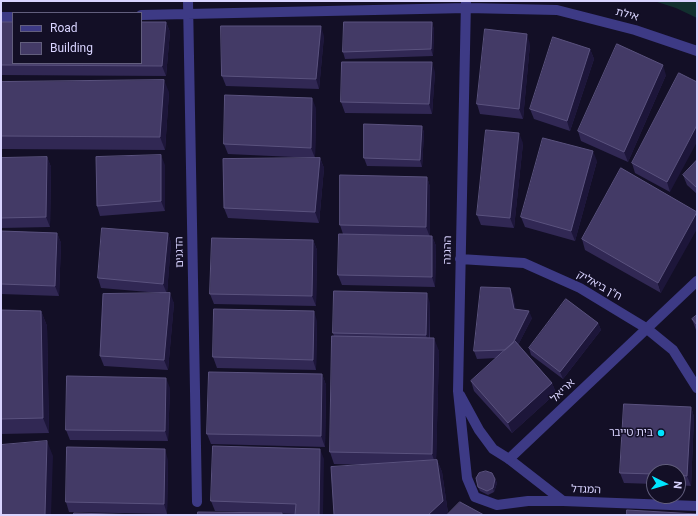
<!DOCTYPE html>
<meta charset="utf-8">
<style>
body{margin:0}
#map{position:relative;width:698px;height:516px;overflow:hidden;background:#130f26;font-family:Roboto,sans-serif}
canvas{display:block}
.frame{position:absolute;inset:0;border:2px solid #d9d4ff;pointer-events:none}
.legend{position:absolute;left:12px;top:12px;width:130px;height:52px;box-sizing:border-box;background:#130f26;border:1px solid #625e7d;margin:0;padding:5px 7px;list-style:none;font-size:12px;color:#d9d4ff}
.legend li{display:flex;align-items:center;gap:8px;height:20px}
.legend b{width:20px;border:1px solid #625e7d}
.north{position:absolute;left:646px;top:464px;width:40px;height:40px;box-sizing:border-box;background:#130f26;border:1px solid #625e7d;border-radius:50%;rotate:95deg;font-size:11px;font-weight:700;line-height:16px;text-align:center;color:#d9d4ff}
.north::after{content:'';display:block;margin:auto;width:14px;height:18px;background:#00e5ff;clip-path:polygon(50% 0,100% 100%,50% 72%,0 100%)}
</style>
<div id="map">
<canvas width="698" height="516"></canvas>
<div class="frame"></div>
<ul class="legend">
<li><b style="height:5px;background:#3d3a85"></b>Road</li>
<li><b style="height:11px;background:#433a66"></b>Building</li>
</ul>
<div class="north">N</div>
</div>
<script>
const ctx = document.querySelector('canvas').getContext('2d');
ctx.lineJoin = 'round';
function paint(path, color) { ctx.fillStyle = color; ctx.fill(path, 'evenodd'); }
function trace(path, color, width, dash) { ctx.strokeStyle = color; ctx.lineWidth = width; ctx.lineCap = dash ? 'butt' : 'round'; ctx.setLineDash(dash || []); ctx.stroke(path); }
function drawText(font, color, halo, rows, align = 'center') {
  ctx.font = font + ' Roboto,"Noto Sans Hebrew",sans-serif'; ctx.lineWidth = 3; ctx.setLineDash([]); ctx.textBaseline = 'middle'; ctx.strokeStyle = halo; ctx.fillStyle = color; for (const [text, x, y, turn = 0] of rows) {
    ctx.save(); ctx.translate(x, y); ctx.rotate((+turn || 0) * Math.PI / 180); ctx.textAlign = isNaN(turn) ? turn : align; if (halo) ctx.strokeText(text, 0, 0); ctx.fillText(text, 0, 0); ctx.restore();
  }
}
paint(new Path2D(`
 M654,1H697V18L676,8Z`), '#12302f');
trace(new Path2D(`
 M509,459L563,501`), '#3d3a85', 10);
trace(new Path2D(`
 M188,1L197,502
 M466,1L458,391L467,478L475,497L497,505L528,501H563L697,506
 M141,15L467,8L557,10L635,30L697,51
 M1,17H13
 M460,259L524,263L580,288L646,328L673,350L697,388
 M460,395L479,430L493,449L509,459L697,281`), '#3d3a85', 10);
paint(new Path2D(`
 M1,22H166L170,32L166,76L1,75Z
 M432,22L434,30L433,56L345,59L343,52Z
 M324,36L319,89L226,86L222,76Z
 M530,44L523,119L480,114L477,104Z
 M590,49L594,59L570,131L534,119L530,109Z
 M435,72L432,114L345,113L341,102Z
 M679,73L670,192L635,173L632,163Z
 M666,75L628,162L581,141L578,131Z
 M1,82L169,92L165,150L2,149L1,147Z
 M316,108L315,158L228,154L224,144Z
 M422,126L424,133L422,167L367,166L364,158Z
 M523,143L514,228L481,225L477,215Z
 M47,157L51,167L50,227L1,228V158Z
 M320,158L324,168L319,223L228,218L224,208Z
 M697,160V194L687,185L683,175Z
 M597,161L575,241L525,227L521,217Z
 M165,165V211L100,216L97,206Z
 M621,168L661,293L585,250L582,239Z
 M427,177L430,187V236H432L436,246L435,287L342,285L338,275L343,234L340,225Z
 M1,231L57,233L61,243L59,296L1,294Z
 M168,233L171,243L167,293L174,303L168,370L104,366L100,356L160,293L101,288L98,278Z
 M313,240L317,250L316,306L214,304L210,294Z
 M513,295L515,309L532,318L518,345L552,383L556,393L512,433L474,391L471,381L496,358L477,359L474,351Z
 M430,303V338L439,351L436,460H437L442,472L448,513L362,465L334,464L330,452L334,336L333,333Z
 M1,310L41,311L47,326L49,433L1,434Z
 M692,319L697,325V331L696,330Z
 M317,321L316,370L217,368L213,357Z
 M598,323L601,330L563,379L531,355L529,348Z
 M322,374L326,385L325,447L211,444L207,434Z
 M170,388L168,441L70,440L66,430Z
 M691,407L694,417L691,486L678,485V472H654V484L624,483L620,473Z
 M324,459L295,514L215,511L211,501Z
 M168,460L167,514L69,512L66,502Z
 M495,479L497,483L494,492L488,495L480,491L478,487Z`), '#312854');
paint(new Path2D(`
 M166,22L170,32L166,76L162,66Z
 M432,22L434,30L433,56L431,49Z
 M321,26L324,36L319,89L316,79Z
 M527,34L530,44L523,119L519,109Z
 M590,49L594,59L570,131L567,121Z
 M432,62L435,72L432,114L429,104Z
 M663,65L666,75L628,162L624,152Z
 M164,80L169,92L165,150L160,137Z
 M312,98L316,108L315,158L311,148Z
 M697,125V142L670,192L667,182Z
 M422,126L424,133L422,167L420,160Z
 M519,133L523,143L514,228L510,218Z
 M593,151L597,161L575,241L571,231Z
 M161,155L165,165V211L161,201Z
 M47,157L51,167L50,227L46,217Z
 M320,158L324,168L319,223L315,212Z
 M427,177L430,187V237L426,227Z
 M697,212V229L661,293L658,283Z
 M57,233L61,243L59,296L55,286Z
 M168,233L171,243L167,294L163,284Z
 M432,236L436,246L435,287L432,277Z
 M313,240L317,250L316,306L312,296Z
 M510,288L513,295L517,316L514,309Z
 M170,293L174,303L168,370L164,360Z
 M427,293L430,303L429,345L426,335Z
 M41,311L47,326L49,433L43,418Z
 M314,311L317,321L316,370L313,360Z
 M529,311L532,318L512,357L510,350Z
 M598,323L601,330L563,379L560,372Z
 M434,338L439,351L436,466L432,454Z
 M322,374L326,385L325,447L321,436Z
 M166,378L170,388L168,441L165,431Z
 M552,383L556,393L512,433L508,423Z
 M691,407L694,417L691,486L687,476Z
 M47,441L53,456L51,515H45Z
 M165,449L168,460L167,514L164,504Z
 M320,449L324,459L323,515H319Z
 M437,460L442,472L448,513L446,515H428Z
 M495,479L497,483L494,492L493,488Z`), '#1d163a');
const building = new Path2D(`
 M1,22H13V63H141V22H166L162,66L1,65Z
 M344,22H432L431,49L343,52Z
 M221,26H321L316,79L222,76Z
 M485,29L527,34L519,109L477,104Z
 M553,37L590,49L567,121L530,109Z
 M617,44L663,65L624,152L578,131Z
 M342,62H432L429,104L341,102Z
 M679,73L697,82V125L667,182L632,163Z
 M164,80L160,137L1,136V82Z
 M225,95L312,98L311,148L224,144Z
 M364,124L422,126L420,160L364,158Z
 M486,130L519,133L510,218L477,215Z
 M543,138L593,151L571,231L521,217Z
 M161,155V201L97,206L96,157Z
 M47,157L46,217L1,218V158Z
 M320,158L315,212L224,208L223,159Z
 M697,160V188L683,175Z
 M621,168L697,212L658,283L582,239Z
 M340,175L427,177L426,227L340,225Z
 M102,228L168,233L163,284L98,278Z
 M1,231L57,233L55,286L1,284Z
 M339,234L432,236V277L338,275Z
 M212,238L313,240L312,296L210,294Z
 M481,287L510,288L514,309L529,311L513,343L505,350L474,351Z
 M334,291L427,293L426,335L333,333Z
 M170,293L164,360L100,356L103,294Z
 M566,299L598,323L560,372L529,348Z
 M214,309L314,311L313,360L213,357Z
 M1,310L41,311L43,418L1,419Z
 M697,315V325L692,319Z
 M332,336L434,338L432,454L330,452Z
 M515,341L552,383L508,423L471,381Z
 M209,372L322,374L321,436L207,434Z
 M67,376L166,378L165,431L66,430Z
 M624,404L691,407L687,476L678,475V472H654V474L620,473Z
 M47,441L45,515H1V445Z
 M213,446L320,449L319,515H295L296,504L211,501Z
 M67,447L165,449L164,504L66,502Z
 M437,460L443,501L428,515H334L331,467Z
 M486,471L492,473L495,479L493,488L487,491L478,487L476,478L479,473Z
 M460,502L484,515H447Z
 M627,510L697,514V515H627Z
 M198,512L282,513V515H198Z
 M74,513L142,515H74Z`);
paint(building, '#433a66');
trace(building, '#5a527e', 1);
for (const [x, y, r, color] of [
 [661,433,4,"#00e5ff"]
]) { const dot = new Path2D(); dot.arc(x, y, r, 0, 2 * Math.PI); ctx.fillStyle = color; ctx.fill(dot); trace(dot, '#130f26', 1.5); }
drawText('11px', '#d9d4ff', '#130f26', [
 ["אילת",627,15,15],
 ["ההגנה",448,250,-89],
 ["הדגנים",180,252,-91],
 ["ח\"ן ביאליק",599,286,29],
 ["אריאל",563,391,-44],
 ["המגדל",586,490,2]
]);
drawText('11px', '#d9d4ff', '#130f26', [
 ["בית טייבר",653,433]
], 'right');
</script>
